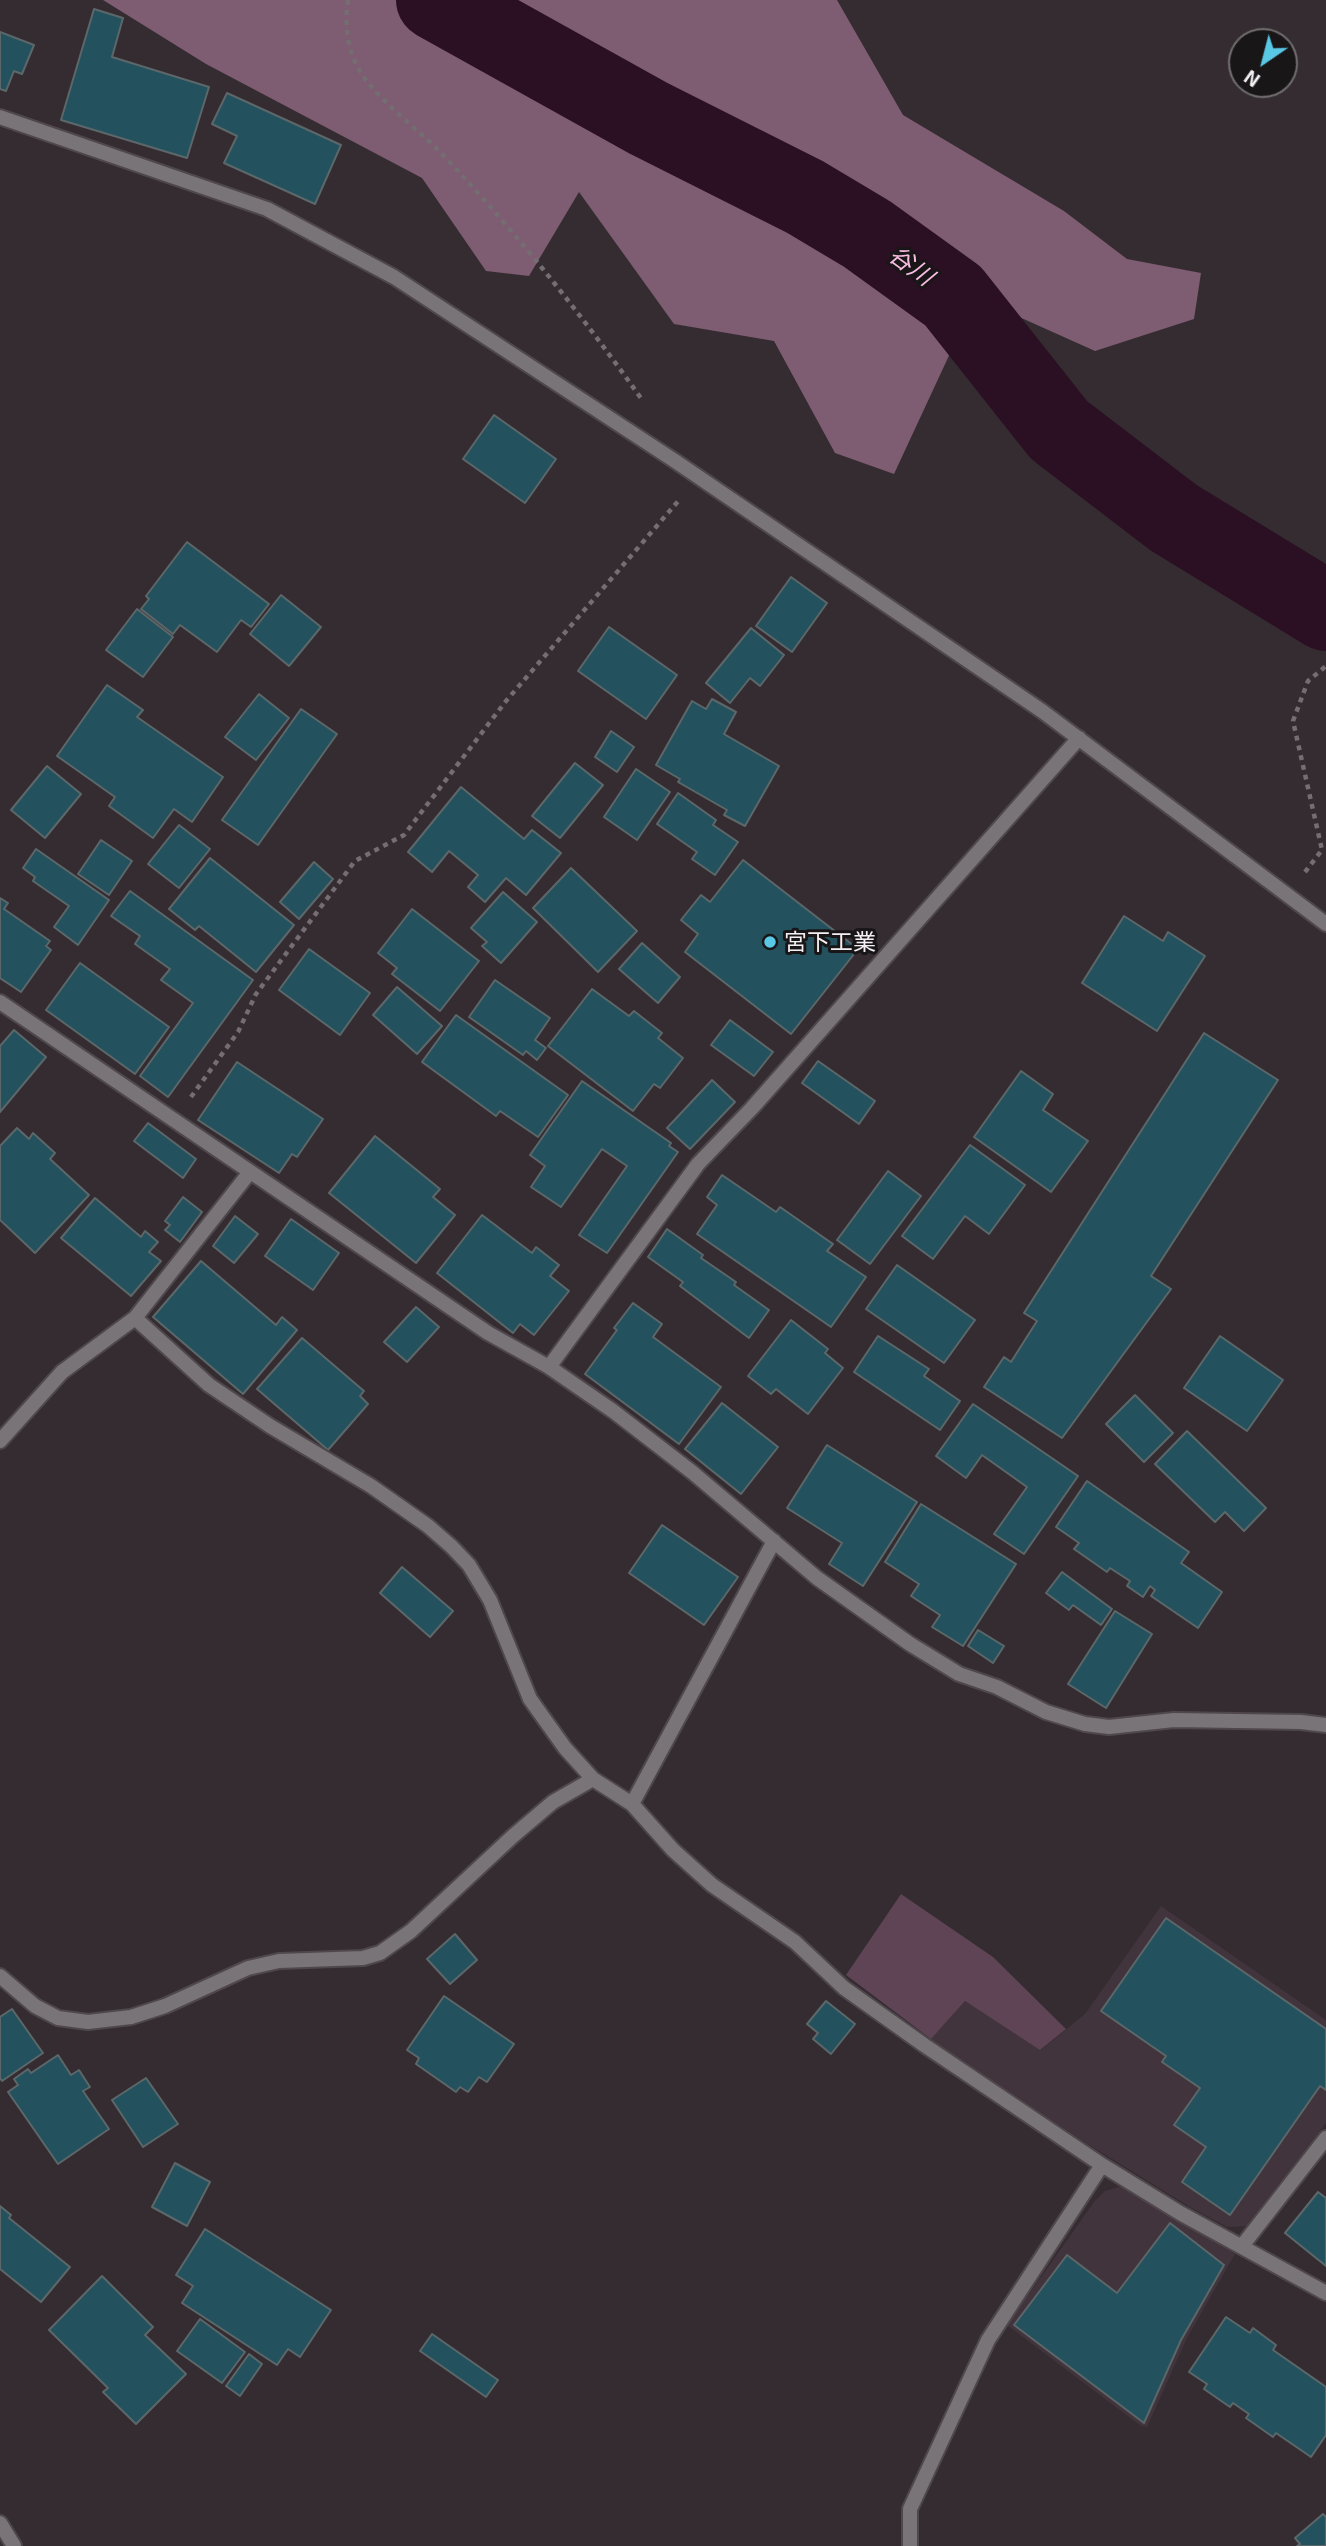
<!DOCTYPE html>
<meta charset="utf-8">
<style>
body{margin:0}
#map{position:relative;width:1326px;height:2546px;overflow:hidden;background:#342c31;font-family:"Exo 2",sans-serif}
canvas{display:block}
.north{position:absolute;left:1228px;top:28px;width:70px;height:70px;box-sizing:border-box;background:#191618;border:2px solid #716d6f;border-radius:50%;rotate:215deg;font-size:19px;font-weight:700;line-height:28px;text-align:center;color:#f4eff2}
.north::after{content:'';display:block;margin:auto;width:24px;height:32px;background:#59c8e5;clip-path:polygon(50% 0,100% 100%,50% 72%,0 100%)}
</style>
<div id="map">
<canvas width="1326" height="2546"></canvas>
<div class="north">N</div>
</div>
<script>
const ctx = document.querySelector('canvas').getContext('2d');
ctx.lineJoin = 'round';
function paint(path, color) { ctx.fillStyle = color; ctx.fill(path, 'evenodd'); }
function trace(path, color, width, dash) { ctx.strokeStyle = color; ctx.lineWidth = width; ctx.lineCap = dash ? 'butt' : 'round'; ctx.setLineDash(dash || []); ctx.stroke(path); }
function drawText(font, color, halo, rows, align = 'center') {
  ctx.font = font + ' "Exo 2","Noto Sans JP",sans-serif'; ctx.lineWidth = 6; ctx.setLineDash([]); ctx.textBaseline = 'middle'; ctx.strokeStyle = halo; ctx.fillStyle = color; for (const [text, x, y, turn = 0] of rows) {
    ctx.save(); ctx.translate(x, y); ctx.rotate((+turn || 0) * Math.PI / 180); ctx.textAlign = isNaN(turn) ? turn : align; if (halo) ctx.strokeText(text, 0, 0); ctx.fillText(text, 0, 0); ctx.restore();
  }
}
paint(new Path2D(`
 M1161,1906L1326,2020V2123L1246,2226L1227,2227L1190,2207L1083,2141L931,2039L965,2001L1041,2050L1085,2014Z
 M1122,2186L1235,2254L1187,2338L1147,2427L1141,2426L1007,2325L1094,2202L1105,2191Z`), '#42343d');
paint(new Path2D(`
 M901,1894L993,1957L1066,2029L1040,2050L965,2001L931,2039L846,1975Z`), '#5e4454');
paint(new Path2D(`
 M103,0H837L903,115L1064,211L1127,259L1201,273L1194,319L1095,351L1008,312L953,347L894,474L835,453L774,341L674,324L579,192L529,276L486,271L422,178L206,64Z`), '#7e5c72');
trace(new Path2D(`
 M436,0L648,118L805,197L867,234L953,296L1059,430L1174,518L1326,611`), '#2b1023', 80);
const building = new Path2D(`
 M94,9L123,18L112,57L209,87L187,158L61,120Z
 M0,32L34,45L22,74L14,71L6,91L0,89Z
 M227,93L341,145L315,204L224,163L237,136L212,124Z
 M494,415L556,459L525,503L463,459Z
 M187,542L269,604L251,627L241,620L217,652L180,625L173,634L141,609L149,599L146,596Z
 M791,577L827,603L792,652L756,626Z
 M281,595L321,627L289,666L250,634Z
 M137,609L173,637L143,677L106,650Z
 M609,627L677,675L646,719L578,671Z
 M751,628L784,655L760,686L750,678L730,703L706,683Z
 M107,685L143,710L137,717L223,777L192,822L174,809L153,838L109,806L115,797L57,756Z
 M259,694L289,718L256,760L225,737Z
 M712,699L736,712L724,734L779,766L745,826L724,815L727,810L678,782L680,779L656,765L692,701L706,709Z
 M301,709L337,734L258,845L222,820Z
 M611,731L634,747L617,772L595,757Z
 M575,763L603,785L560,838L532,816Z
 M47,766L81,794L45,838L11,810Z
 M636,769L670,792L637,840L604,817Z
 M461,787L524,839L532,830L561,853L526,895L506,878L485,902L468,887L478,875L449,851L432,872L408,852Z
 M678,793L716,820L713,825L738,842L715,875L692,859L697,852L657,824Z
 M179,825L210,849L179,888L148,864Z
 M101,840L132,861L109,895L78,874Z
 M36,849L109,900L78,945L54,927L69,906L33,881L35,877L23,868Z
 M210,858L294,925L256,972L199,926L195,930L169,909Z
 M743,860L858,949L791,1034L685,952L698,934L681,920L701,895L710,902Z
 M314,862L333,879L299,919L280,902Z
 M571,868L637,931L598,972L533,908Z
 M130,891L253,980L168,1097L140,1076L193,1003L161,980L170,969L135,944L140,936L111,916Z
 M503,892L537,922L501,963L482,946L487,942L471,928Z
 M0,898L8,903L4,909L50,941L46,946L51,950L21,992L0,978Z
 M412,909L479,961L440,1011L392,974L397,968L378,953Z
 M1124,916L1163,941L1168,932L1205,956L1157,1031L1082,983Z
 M642,943L680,977L658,1003L619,969Z
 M309,949L370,993L340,1035L279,990Z
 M80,963L169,1027L135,1074L46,1010Z
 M495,980L550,1018L535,1040L546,1048L537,1060L526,1051L523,1055L469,1017Z
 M397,987L442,1026L417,1054L373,1015Z
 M592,989L629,1016L634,1011L662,1033L658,1038L683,1058L660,1088L654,1084L633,1111L548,1046Z
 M456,1015L568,1095L538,1137L500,1111L496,1116L422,1062Z
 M730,1020L773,1052L754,1076L711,1045Z
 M14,1030L46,1057L0,1112V1046Z
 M1204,1033L1278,1080L1151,1276L1171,1289L1062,1438L984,1387L1004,1357L1011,1362L1037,1321L1024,1313Z
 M818,1061L875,1101L859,1124L802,1083Z
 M237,1062L323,1119L297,1157L292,1154L279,1173L198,1120Z
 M1021,1071L1053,1094L1043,1110L1088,1141L1051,1192L974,1137Z
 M712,1080L735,1102L690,1149L667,1128Z
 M582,1081L671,1143L669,1146L678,1152L607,1253L579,1235L627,1166L602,1149L561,1207L531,1187L545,1166L530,1155Z
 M148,1123L196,1159L183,1178L134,1141Z
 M17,1128L29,1139L33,1133L55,1153L50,1159L89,1195L35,1253L0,1220V1146Z
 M375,1136L440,1189L433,1197L455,1215L416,1263L329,1193Z
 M970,1145L1025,1185L989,1234L965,1216L933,1259L902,1236Z
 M888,1171L921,1196L870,1264L837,1240Z
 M722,1175L776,1212L780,1207L833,1244L827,1251L866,1277L831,1327L697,1234L717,1205L707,1197Z
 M183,1197L202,1212L180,1242L165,1230L170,1225L165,1221Z
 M95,1198L141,1237L145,1231L158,1242L149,1252L161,1261L131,1296L61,1238Z
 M482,1215L532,1253L536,1247L559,1265L550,1276L569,1291L534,1335L520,1324L513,1333L437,1273Z
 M235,1216L258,1234L234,1263L213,1246Z
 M291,1219L339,1253L313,1290L265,1256Z
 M667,1229L703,1255L701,1258L736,1282L734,1285L769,1310L749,1338L680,1286L683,1282L648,1257Z
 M201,1261L276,1325L282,1317L297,1330L243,1394L153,1317Z
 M897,1265L975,1320L944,1363L866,1309Z
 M633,1303L662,1324L653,1337L721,1387L679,1444L585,1374L617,1330L614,1328Z
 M416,1307L439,1327L407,1362L384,1342Z
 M791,1320L828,1349L825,1353L843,1368L808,1414L776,1389L771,1394L748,1376Z
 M878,1336L929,1369L924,1376L960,1401L940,1430L854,1372Z
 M1220,1336L1283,1380L1247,1431L1184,1388Z
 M302,1338L364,1391L360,1396L368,1404L328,1450L257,1389Z
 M1135,1395L1173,1433L1144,1462L1106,1424Z
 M722,1403L778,1447L741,1494L685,1449Z
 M973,1404L1078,1476L1024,1554L994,1534L1027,1487L982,1455L966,1478L936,1456Z
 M1187,1431L1266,1508L1244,1531L1225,1512L1215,1522L1155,1464Z
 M827,1445L917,1502L863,1586L829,1564L842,1543L787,1508Z
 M1087,1481L1189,1552L1181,1563L1222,1592L1198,1628L1151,1596L1155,1590L1150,1586L1143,1597L1127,1586L1130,1581L1110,1568L1107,1572L1074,1549L1079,1543L1056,1527Z
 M921,1504L1016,1564L963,1646L932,1627L940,1615L911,1596L919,1584L885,1562Z
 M662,1525L738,1577L704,1625L629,1573Z
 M402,1567L453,1611L430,1637L380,1593Z
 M1062,1572L1112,1609L1101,1625L1073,1605L1069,1610L1046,1593Z
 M1115,1611L1152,1634L1106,1708L1068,1684Z
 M978,1630L1004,1646L993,1663L968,1646Z
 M1166,1918L1326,2029V2090L1320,2086L1230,2215L1182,2182L1206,2147L1174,2125L1200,2088L1162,2062L1166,2056L1101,2011Z
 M455,1934L477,1960L450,1984L427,1959Z
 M444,1996L514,2044L487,2082L479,2077L468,2092L460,2087L456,2092L416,2064L419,2058L407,2050Z
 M826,2001L855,2024L831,2054L813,2039L818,2033L807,2024Z
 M12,2009L43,2053L2,2081L0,2078V2017Z
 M58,2055L71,2075L79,2070L90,2087L83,2091L109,2129L58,2164L8,2092L18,2085L14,2079L28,2069L31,2073Z
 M146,2078L178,2124L143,2147L112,2100Z
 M175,2163L210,2182L187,2226L152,2207Z
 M1318,2192L1326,2198V2266L1285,2233Z
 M0,2206L11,2215L9,2218L70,2267L41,2302L0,2269Z
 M1170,2223L1224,2265L1181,2340L1144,2423L1014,2325L1067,2255L1117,2293Z
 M205,2229L331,2310L300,2357L288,2349L277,2365L182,2303L193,2286L176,2275Z
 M102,2276L153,2327L145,2335L186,2374L136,2424L103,2392L108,2388L49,2330Z
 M1226,2317L1250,2333L1253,2328L1276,2345L1273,2350L1326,2387V2435L1311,2457L1276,2433L1273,2437L1246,2418L1249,2414L1233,2403L1230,2407L1204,2389L1207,2384L1189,2372Z
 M200,2319L245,2352L222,2383L177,2351Z
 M432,2334L498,2380L486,2397L420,2351Z
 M249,2354L262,2364L240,2396L226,2386Z
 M1323,2514L1326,2517V2546H1297L1300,2544L1295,2538Z`);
paint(building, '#23515d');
trace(building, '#5c676a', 2);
const minor = new Path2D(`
 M0,117L267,209L394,277L675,461L1042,711L1326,924
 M0,1002L488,1333L549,1367L613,1411L692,1472L817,1578L910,1644L959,1674L997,1687L1046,1712L1085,1724L1109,1727L1174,1720L1301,1722L1326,1725
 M135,1318L209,1385L270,1426L371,1486L428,1526L452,1547L469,1565L490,1600L530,1699L565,1748L593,1779L632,1804L673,1850L712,1885L795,1942L844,1988L924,2045L1102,2165L1180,2213L1326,2293
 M549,1367L698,1164L752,1108L1079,738
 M0,1441L62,1372L135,1318L250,1172
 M632,1804L774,1541
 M0,1976L35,2006L58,2018L88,2022L131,2017L165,2006L248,1968L279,1961L363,1958L380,1953L411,1931L513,1836L553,1802L593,1779
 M1242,2246L1326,2138
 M0,2523L14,2546
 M910,2546V2509L988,2340L1102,2165`);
trace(minor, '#4f474c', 18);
trace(new Path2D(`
 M348,0C344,29 348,57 366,80C385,105 420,131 442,154C516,232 581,314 643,401
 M1305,872L1322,850L1293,721L1308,681L1326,666
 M191,1097L238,1032L256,994L355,861L404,835L506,701L680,499`), '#746d71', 4.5, [5, 5]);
trace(minor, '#787477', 14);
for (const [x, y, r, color] of [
 [770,942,7,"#59c8e5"]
]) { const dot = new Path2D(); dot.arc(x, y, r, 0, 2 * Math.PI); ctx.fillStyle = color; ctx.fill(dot); trace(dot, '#191618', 2.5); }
drawText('23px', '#f4eff2', '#191618', [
 ["宮下工業",784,942]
], 'left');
drawText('italic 24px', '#f8bce2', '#191618', [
 ["谷川",911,266,36]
]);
</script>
